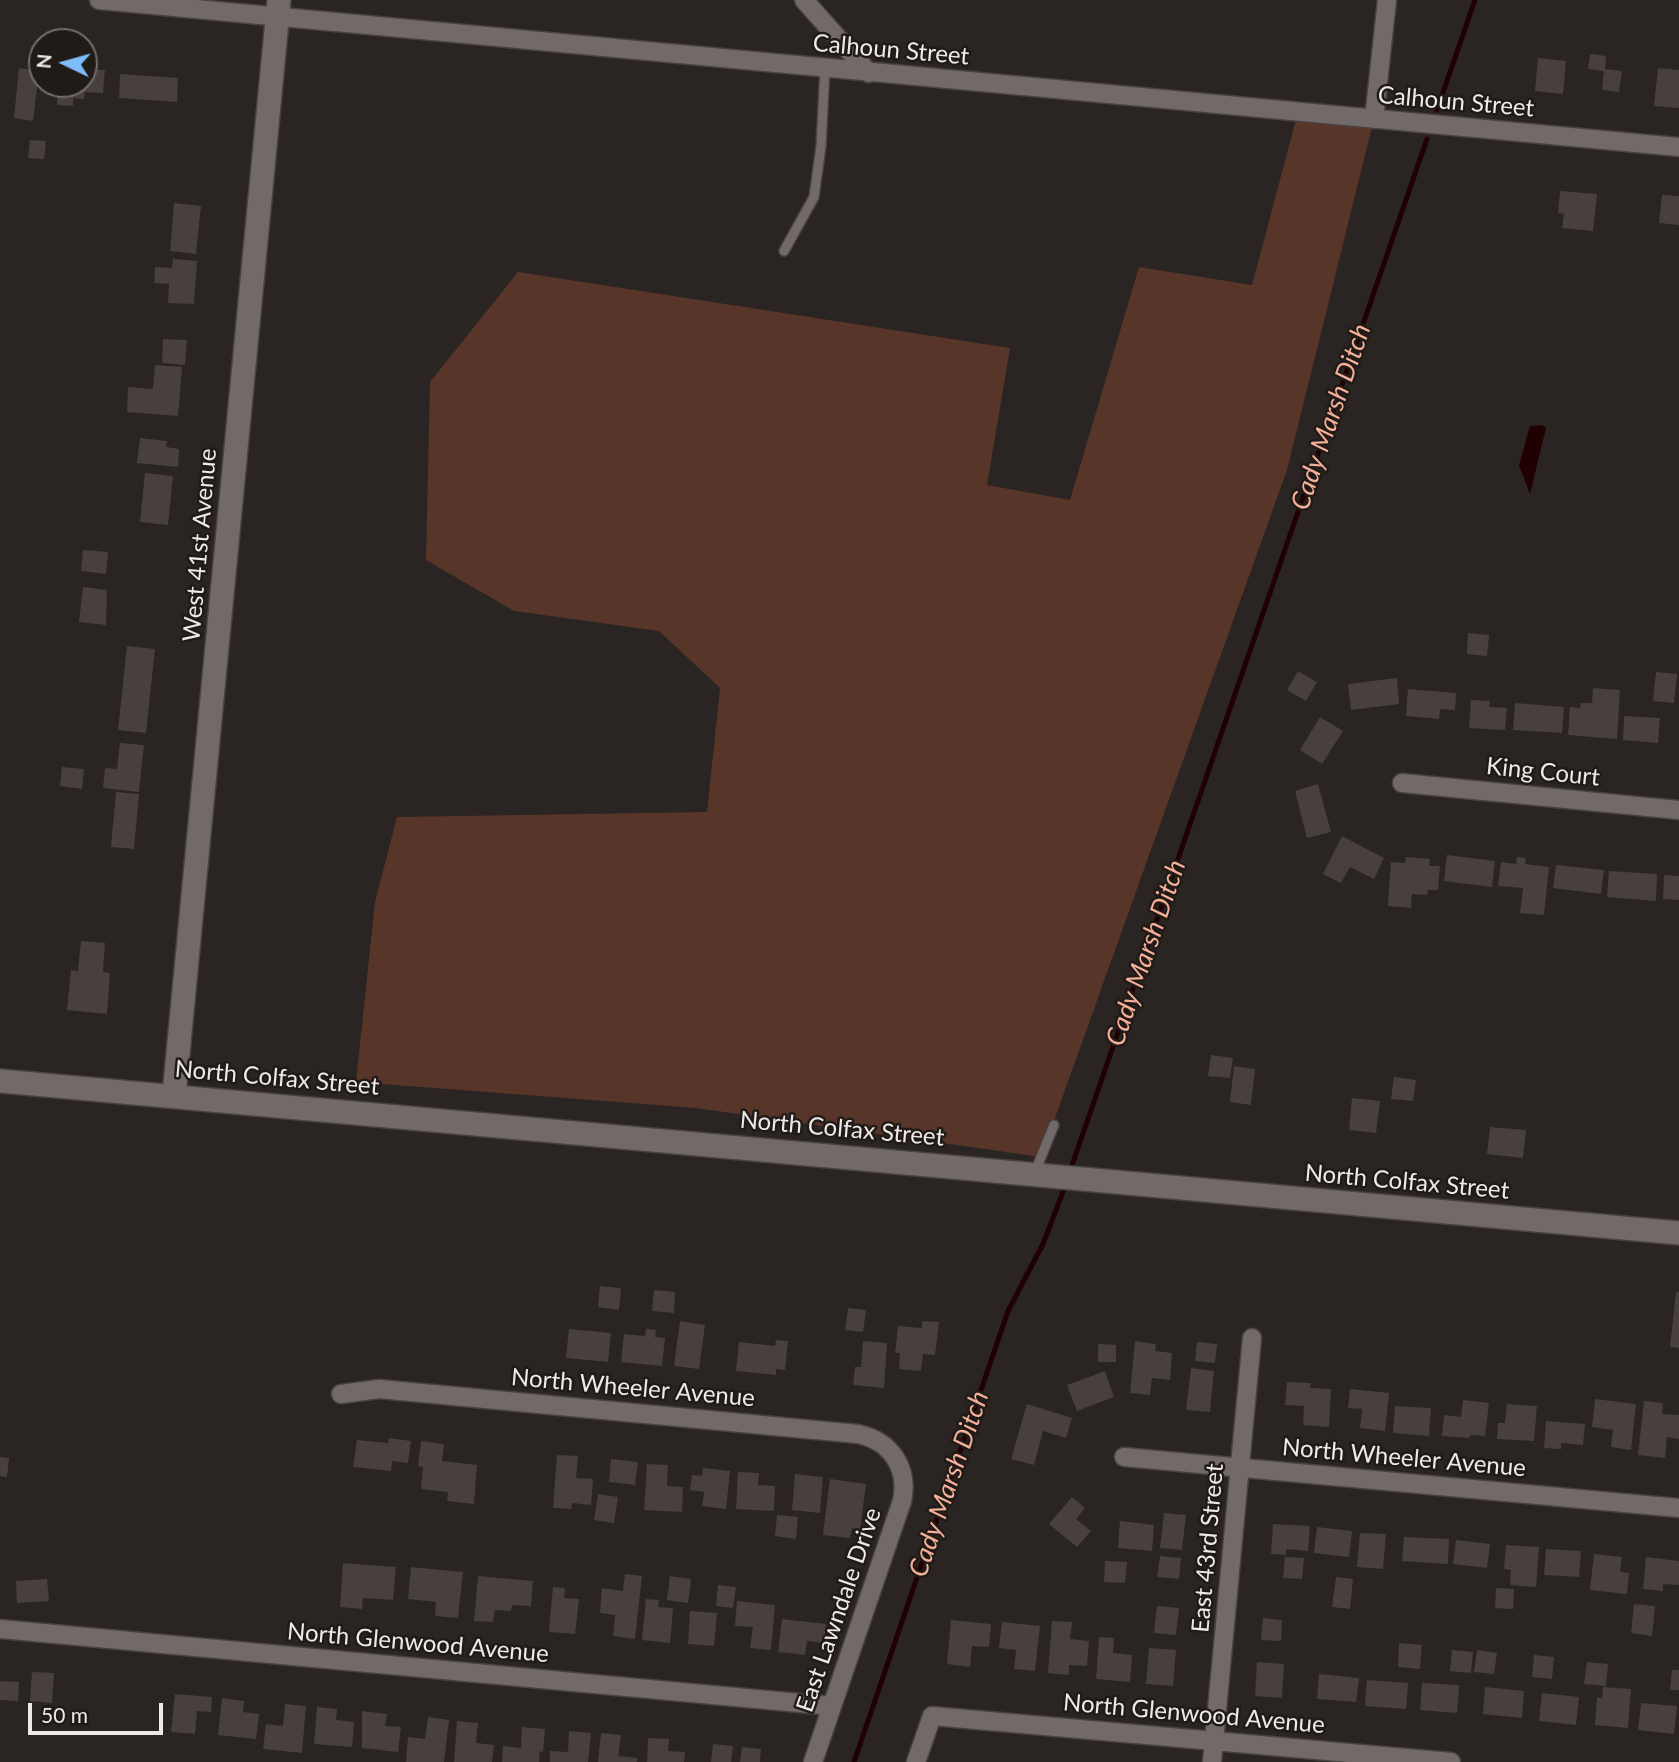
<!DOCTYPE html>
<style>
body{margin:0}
#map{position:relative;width:1679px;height:1762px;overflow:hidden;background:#2a2422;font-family:Lato,sans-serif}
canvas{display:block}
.north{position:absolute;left:28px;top:28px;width:70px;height:70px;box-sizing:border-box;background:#211b18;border:2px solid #736e6c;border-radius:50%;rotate:275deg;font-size:19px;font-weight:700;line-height:28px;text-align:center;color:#efeae9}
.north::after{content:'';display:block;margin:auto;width:24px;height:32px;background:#7fbdfa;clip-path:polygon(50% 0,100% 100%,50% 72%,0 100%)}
.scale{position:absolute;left:28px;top:1703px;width:135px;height:32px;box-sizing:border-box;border:4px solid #efeae9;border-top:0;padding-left:9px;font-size:21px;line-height:24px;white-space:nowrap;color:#efeae9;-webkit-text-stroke:5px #211b18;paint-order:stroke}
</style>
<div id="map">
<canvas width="1679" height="1762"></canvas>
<div class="north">N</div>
<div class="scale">50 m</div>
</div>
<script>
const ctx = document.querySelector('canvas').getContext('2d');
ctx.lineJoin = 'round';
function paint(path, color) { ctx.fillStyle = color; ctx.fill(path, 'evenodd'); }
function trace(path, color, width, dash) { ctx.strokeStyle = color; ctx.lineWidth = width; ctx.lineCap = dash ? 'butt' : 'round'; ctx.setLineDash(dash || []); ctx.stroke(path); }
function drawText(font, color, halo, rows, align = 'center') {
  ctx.font = font + ' Lato,sans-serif'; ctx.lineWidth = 5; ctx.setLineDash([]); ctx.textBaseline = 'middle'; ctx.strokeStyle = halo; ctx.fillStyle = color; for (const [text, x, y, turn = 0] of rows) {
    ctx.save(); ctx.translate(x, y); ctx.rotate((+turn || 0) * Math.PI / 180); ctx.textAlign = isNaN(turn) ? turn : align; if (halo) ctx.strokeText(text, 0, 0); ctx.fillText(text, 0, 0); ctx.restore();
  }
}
paint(new Path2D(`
 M1298,112L1374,119L1287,470L1041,1157L696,1108L356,1082L375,902L397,817L707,812L720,688L659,631L514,611L426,560L430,382L518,272L1010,348L987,485L1070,500L1139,267L1252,285Z`), '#573529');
paint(new Path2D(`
 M1542,425L1546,428L1530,494L1519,465L1530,426Z`), '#200000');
trace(new Path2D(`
 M1437,110L1475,0
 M1070,1171L1427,139
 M854,1762L1008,1311L1043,1244L1066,1184`), '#200000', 5);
paint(new Path2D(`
 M1590,54L1606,56L1605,69L1622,71L1619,92L1602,90L1604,71L1588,69Z
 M1538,58L1566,61L1563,94L1535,91Z
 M19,68L39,71L33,121L14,118Z
 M1658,68L1679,70V108L1654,106Z
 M84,69L105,70L103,93L85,92L84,99L73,98V106L57,105L58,84H84Z
 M120,74L178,78L177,102L119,98Z
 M30,140L46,141L44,159L28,158Z
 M1560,191L1597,194L1593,231L1562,228L1564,214L1558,213Z
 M1662,195L1679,196V225L1659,223Z
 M174,203L201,206L196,254L170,251Z
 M173,259L197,261L194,304L168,303L169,284L154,283L155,267L172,268Z
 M163,339L187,340L185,365L162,363Z
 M155,365L182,367L178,416L127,412L128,387L153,389Z
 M140,438L167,441L166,447L179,449L178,467L137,463Z
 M145,473L173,476L168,525L140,522Z
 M83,550L108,552L106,574L81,571Z
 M83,587L107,590L106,625L79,622Z
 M1468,633L1489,635L1487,656L1467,654Z
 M127,646L155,649L146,733L118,730Z
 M1298,671L1317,682L1306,701L1287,690Z
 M1656,672L1677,674L1674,703L1653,701Z
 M1397,678L1399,704L1351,710L1348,684Z
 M1593,688L1620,690L1617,739L1568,735L1570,707L1580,708L1581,703H1592Z
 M1408,689L1456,693L1455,710L1440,709L1439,719L1406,716Z
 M1471,700L1490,701L1489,707L1507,708L1505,730L1469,728Z
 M1515,703L1564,707L1562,733L1513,730Z
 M1624,716L1660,718L1658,743L1623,740Z
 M1320,717L1343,731L1322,764L1300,750Z
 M120,743L144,745L139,792L103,788L105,768L117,769Z
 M62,767L84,769L82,789L60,786Z
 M1318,784L1331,832L1307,838L1295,791Z
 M116,792L139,794L134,849L111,847Z
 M1342,836L1384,858L1374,879L1350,867L1341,883L1323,874Z
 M1447,855L1495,861L1492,887L1444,881Z
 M1406,857L1430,859L1429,866H1440L1438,890H1428L1427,895L1412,894L1411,908L1388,906L1391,862L1405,863Z
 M1517,857L1526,858L1525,864L1549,867L1544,915L1520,913L1523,888L1498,886L1501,862L1516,864Z
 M1556,865L1604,870L1601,894L1553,888Z
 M1609,871L1657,874L1656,901L1607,897Z
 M1664,875L1679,876V900L1663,899Z
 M81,941L105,943L103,972L110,973L107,1014L67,1010L71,970L78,971Z
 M1211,1055L1233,1058L1230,1078L1208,1076Z
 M1234,1066L1255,1069L1251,1105L1230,1102Z
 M1394,1077L1416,1080L1413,1101L1391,1099Z
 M1352,1098L1380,1101L1376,1133L1349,1130Z
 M1490,1127L1526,1130L1523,1158L1487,1154Z
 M600,1286L621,1288L619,1310L598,1307Z
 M654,1290L675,1292L674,1313L652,1311Z
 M1676,1292H1679V1348L1670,1347Z
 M848,1308L866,1310L863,1332L845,1330Z
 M680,1321L705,1325L699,1369L674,1366Z
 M922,1321L939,1322L935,1355L923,1354L921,1371L899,1369L900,1353H895L898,1326L922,1328Z
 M569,1329L611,1333L608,1362L566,1358Z
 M646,1329L656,1330L655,1337L665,1338L662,1366L621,1362L624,1334L645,1336Z
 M776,1340L788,1341L785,1370L776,1369V1375L736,1371L739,1342L775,1346Z
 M863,1341L887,1343L884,1388L853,1385L855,1367H861Z
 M1135,1341L1156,1344L1155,1351L1172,1353L1170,1380L1152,1378L1150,1395L1130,1393Z
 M1197,1342L1217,1344L1215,1363L1195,1361Z
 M1098,1344L1116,1345V1362H1098Z
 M1191,1368L1214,1371L1210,1412L1186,1410Z
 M1105,1371L1114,1397L1077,1411L1067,1385Z
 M1287,1382L1311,1383L1310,1388L1331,1389L1329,1427L1303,1425L1304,1406L1285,1405Z
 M1350,1389L1389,1393L1385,1431L1360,1428L1362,1409L1348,1408Z
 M1595,1399L1636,1404L1631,1450L1611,1447L1613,1430L1592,1427Z
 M1463,1400L1489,1403L1485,1436L1470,1435L1469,1438L1442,1436L1444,1415L1461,1417Z
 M1644,1401L1663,1403L1662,1414L1679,1415V1439L1667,1437L1665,1458L1638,1455Z
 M1027,1404L1072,1418L1066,1438L1043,1431L1034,1465L1011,1459Z
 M1507,1404L1537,1406L1534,1441L1497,1439L1498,1423H1505Z
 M1395,1406L1431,1408L1429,1436L1393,1433Z
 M1546,1421L1585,1424L1583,1445L1561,1443V1449L1544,1448Z
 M389,1438L411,1441L408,1463L392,1461L391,1471L353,1467L357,1440L388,1443Z
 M421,1441L444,1444L442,1461L477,1465L474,1504L447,1501L448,1492L421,1489L423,1467L418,1466Z
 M557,1455L578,1456L576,1478L593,1479L591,1505L572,1503L571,1509L553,1508Z
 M0,1457L9,1458L7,1477L0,1476Z
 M611,1459L638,1462L635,1485L609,1482Z
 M647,1464L668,1465L667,1486L683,1487L682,1512L644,1510Z
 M703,1468L730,1471L726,1509L702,1506L704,1492L690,1490L692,1475L702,1476Z
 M738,1472L759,1473L758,1485L775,1486L774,1511L736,1509Z
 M795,1474L823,1477L820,1513L792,1510Z
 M830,1479L866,1484L860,1530L852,1528L850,1538L823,1535Z
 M598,1494L618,1497L614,1523L594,1520Z
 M1072,1497L1085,1508L1076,1519L1091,1531L1077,1547L1049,1524Z
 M1164,1513L1186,1515L1182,1550L1160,1548Z
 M777,1515L798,1517L796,1539L775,1536Z
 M1120,1521L1154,1525L1152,1551L1118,1548Z
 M1273,1524L1310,1526L1308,1551L1286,1549V1555L1271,1554Z
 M1317,1527L1352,1531L1349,1557L1314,1553Z
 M1360,1533L1386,1534L1383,1569L1357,1567Z
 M1404,1537L1449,1539L1448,1564L1402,1561Z
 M1456,1540L1490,1544L1487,1568L1453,1564Z
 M1506,1545L1539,1547L1536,1587L1510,1585L1511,1570L1504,1569Z
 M1546,1549L1581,1551L1579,1577L1544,1575Z
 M1594,1554L1622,1557L1620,1572L1629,1573L1627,1594L1590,1590Z
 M1160,1556L1181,1558L1179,1579L1157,1577Z
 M1285,1557L1304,1558L1302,1579L1283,1578Z
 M1646,1557L1679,1561V1585L1663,1584V1591L1643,1589Z
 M1105,1561L1127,1562L1125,1583L1104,1582Z
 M343,1563L396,1567L393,1600L363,1598L362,1609L340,1607Z
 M411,1567L463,1572L458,1618L435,1616L436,1602L408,1599Z
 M625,1574L642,1576L635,1639L613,1636L615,1615L600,1613L602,1588L623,1591Z
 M478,1576L533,1581L531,1606L512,1605L511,1611L495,1610L493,1622L474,1621Z
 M670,1576L691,1579L688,1603L667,1600Z
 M1336,1577L1353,1579L1350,1609L1332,1607Z
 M47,1579L49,1601L17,1603L16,1581Z
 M718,1585L736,1587L733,1608L716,1606Z
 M553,1587L565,1588L564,1598L579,1599L575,1634L549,1632Z
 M1496,1588L1514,1589L1513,1609L1495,1608Z
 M646,1599L659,1600L658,1607L673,1608L670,1643L642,1640Z
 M737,1601L775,1605L771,1650L750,1648L753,1627L735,1626Z
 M1634,1604L1655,1606L1652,1636L1631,1633Z
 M1157,1606L1179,1608L1176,1635L1154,1633Z
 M690,1611L717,1613L714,1646L688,1644Z
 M1263,1618L1282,1620L1281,1641L1261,1640Z
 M782,1619L826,1624L824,1643L807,1641L805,1655L778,1652Z
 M951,1620L991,1624L989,1647L972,1646L970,1667L947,1664Z
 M1052,1621L1072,1622L1070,1639L1089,1641L1087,1666L1069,1665V1675L1048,1673Z
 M1002,1622L1040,1626L1035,1671L1014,1669L1016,1650L999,1648Z
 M1099,1637L1114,1638L1113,1653L1132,1655L1130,1682L1096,1679Z
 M1399,1643L1422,1645L1420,1669L1398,1667Z
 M1149,1648L1176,1650L1173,1686L1146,1684Z
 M1452,1650L1473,1652L1471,1673L1450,1671Z
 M1477,1650L1497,1653L1494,1674L1474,1672Z
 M1534,1655L1554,1657L1552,1679L1532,1677Z
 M1257,1662L1284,1664L1282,1698L1255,1696Z
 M1587,1662L1608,1664L1606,1686L1584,1684Z
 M1672,1670H1679V1690H1670Z
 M32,1672L54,1673L52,1703L30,1701Z
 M1319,1674L1359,1678L1356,1702L1317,1699Z
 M1367,1680L1408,1683L1406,1709L1365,1706Z
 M0,1681L19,1682L18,1701L0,1700Z
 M1422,1683L1459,1685L1457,1713L1420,1710Z
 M1485,1687L1524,1691L1522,1718L1483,1714Z
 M1603,1687L1631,1689L1628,1728L1595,1725L1597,1698H1602Z
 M1542,1693L1579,1697L1576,1725L1539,1721Z
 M175,1694L212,1697L211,1712L197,1711L195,1734L171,1732Z
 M222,1698L244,1701L243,1712L259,1714L256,1739L218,1735Z
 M1641,1703L1677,1706L1674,1734L1638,1730Z
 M285,1704L306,1706L302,1753L263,1749L266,1724L283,1726Z
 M317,1707L337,1709L336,1720L354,1722L352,1747L314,1744Z
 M362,1711L387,1714L385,1726L401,1727L398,1752L362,1748Z
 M428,1717L449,1720L444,1762H406L408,1737L425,1739Z
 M457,1721L478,1723L476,1743L494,1745L492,1762H454Z
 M522,1727L545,1729L543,1752L540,1751L539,1762H502L503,1746L521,1748Z
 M569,1731L591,1733L588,1762H550V1751L568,1752Z
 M601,1733L621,1735L618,1756L637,1758V1762H598Z
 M648,1738L669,1739L668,1751L685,1752L684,1762H647Z
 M713,1744L733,1746L731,1762H711Z
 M742,1747L761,1749L760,1762H740Z`), '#47403e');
const service = new Path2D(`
 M784,251L814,197L821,146L825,68
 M1035,1172L1054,1125`);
const minor = new Path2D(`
 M99,0L1679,147
 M804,0L869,73
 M1374,119L1387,0
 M1402,783L1679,810
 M341,1394L379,1389L858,1434C891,1441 909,1468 902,1501L813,1762
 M1124,1457L1679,1508
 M0,1629L832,1706
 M916,1762L932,1716L1451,1762
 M1212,1762L1252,1338`);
const tertiary = new Path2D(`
 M0,1081L1679,1233
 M174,1095L279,0`);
trace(service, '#484240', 12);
trace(minor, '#484240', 21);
trace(tertiary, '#484240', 26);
trace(service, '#726a68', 9);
trace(minor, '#726a68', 18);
trace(tertiary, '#726a68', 23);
drawText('24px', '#efeae9', '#211b18', [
 ["Calhoun Street",891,50,5],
 ["Calhoun Street",1456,102,5],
 ["West 41st Avenue",200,545,-85],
 ["King Court",1543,772,6],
 ["North Colfax Street",277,1078,5],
 ["North Colfax Street",842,1129,5],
 ["North Colfax Street",1407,1182,5],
 ["North Wheeler Avenue",633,1388,5],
 ["North Wheeler Avenue",1404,1458,5],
 ["East 43rd Street",1208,1548,-85],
 ["East Lawndale Drive",839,1610,-71],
 ["North Glenwood Avenue",418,1643,5],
 ["North Glenwood Avenue",1194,1714,5]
]);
drawText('italic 26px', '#f5b099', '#211b18', [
 ["Cady Marsh Ditch",1331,417,-71],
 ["Cady Marsh Ditch",1146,953,-71],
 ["Cady Marsh Ditch",949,1484,-71]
]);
</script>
